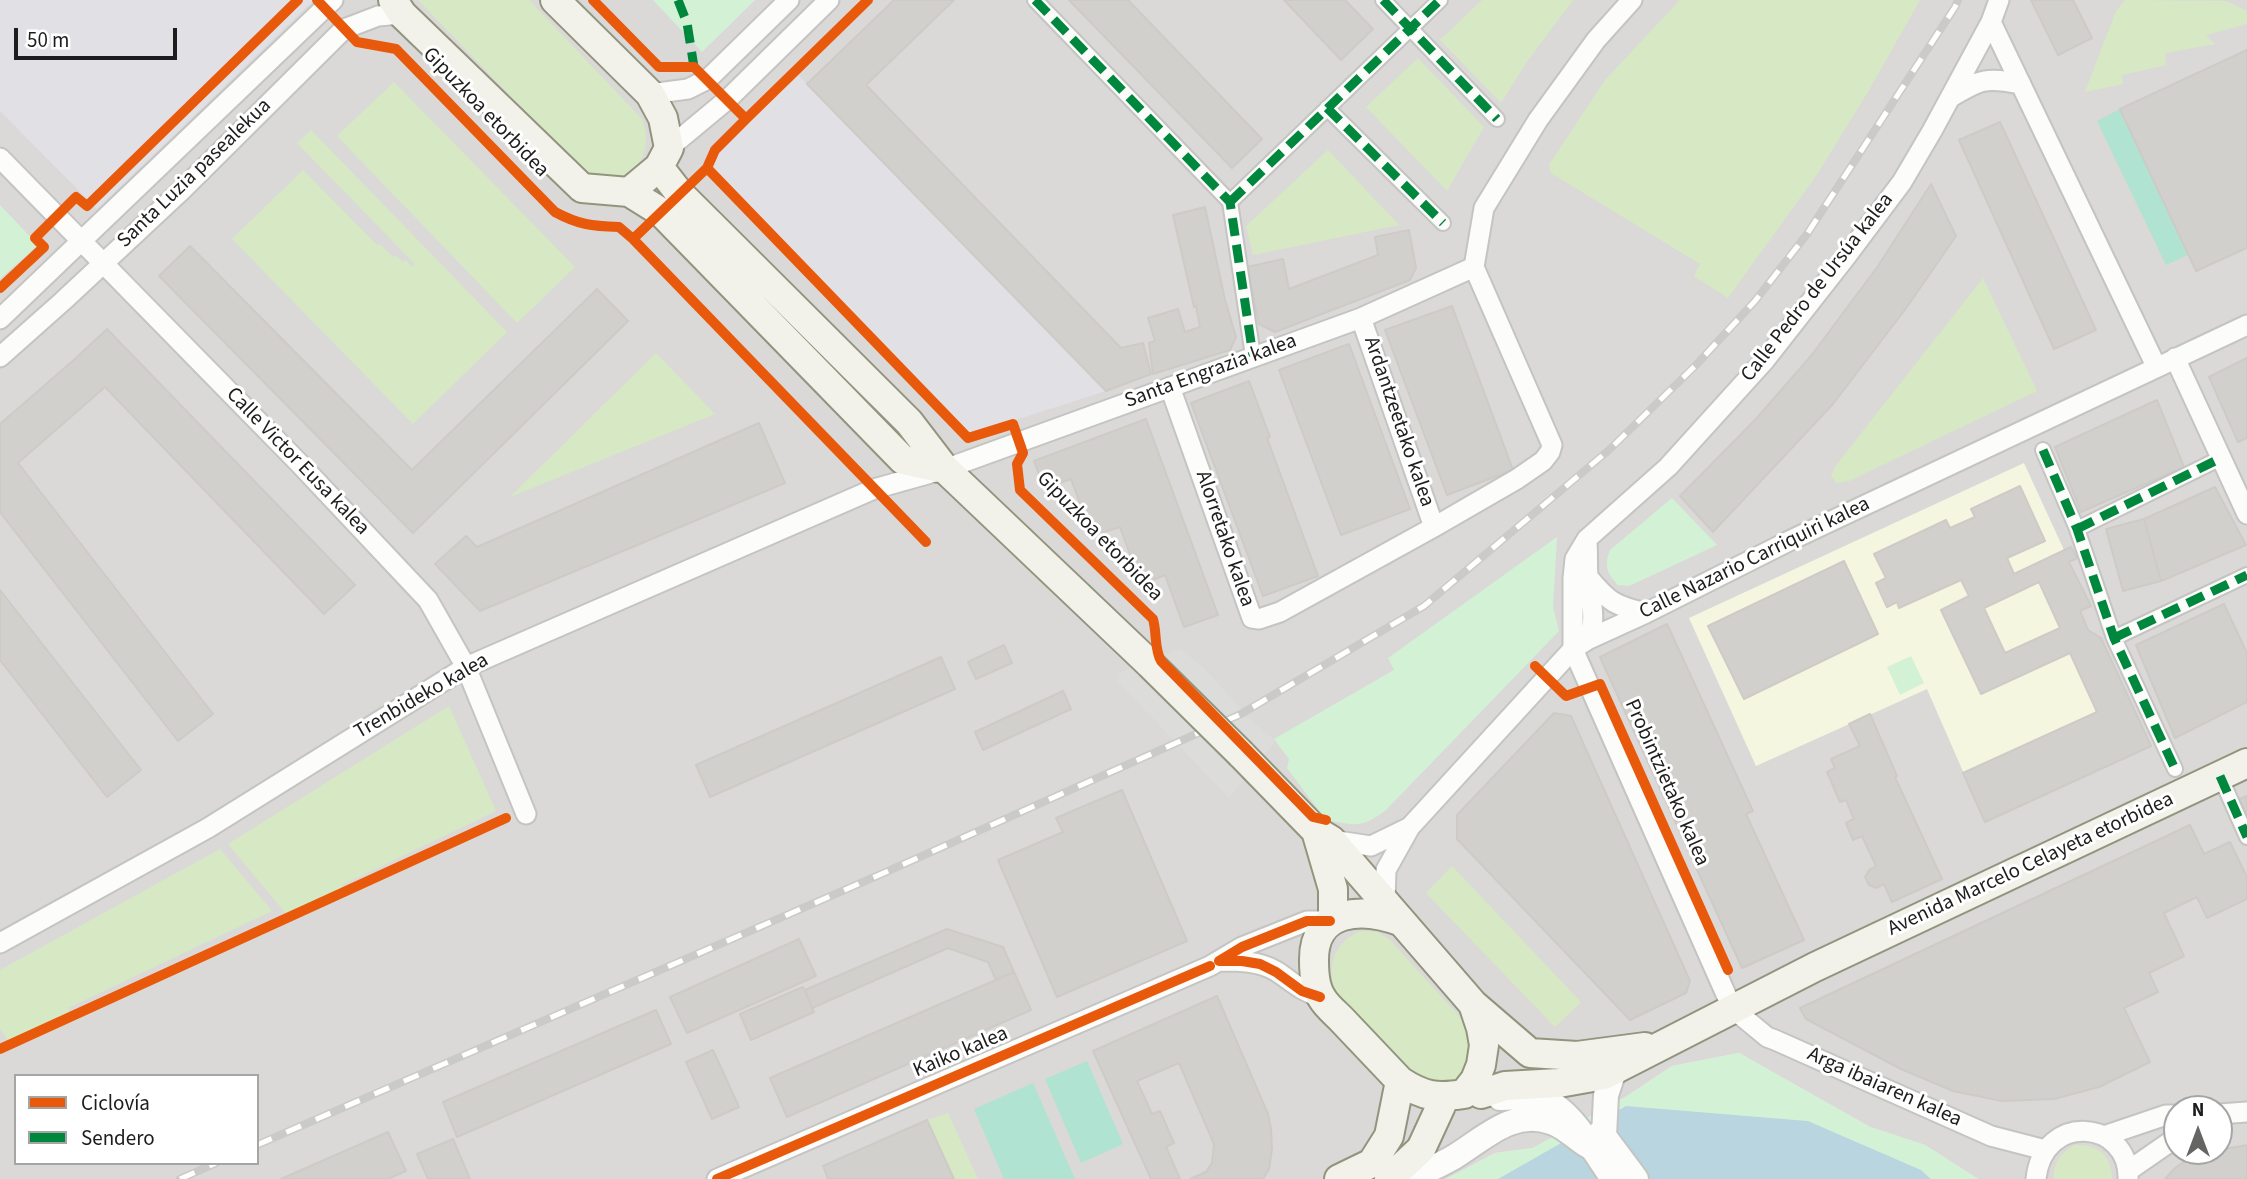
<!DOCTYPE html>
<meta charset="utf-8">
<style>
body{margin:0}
#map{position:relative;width:2247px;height:1179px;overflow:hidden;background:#ebeae6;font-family:"Source Sans 3",sans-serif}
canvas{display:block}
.legend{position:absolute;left:14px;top:1074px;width:245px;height:91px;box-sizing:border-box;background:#fff;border:2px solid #a5a5a5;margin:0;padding:9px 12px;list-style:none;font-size:21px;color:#1d1d1d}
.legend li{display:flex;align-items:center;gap:14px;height:35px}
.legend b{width:35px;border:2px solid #a5a5a5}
.north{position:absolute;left:2163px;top:1095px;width:70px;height:70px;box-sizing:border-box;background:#fff;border:2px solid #a5a5a5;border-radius:50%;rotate:0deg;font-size:19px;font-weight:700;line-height:28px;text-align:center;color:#1d1d1d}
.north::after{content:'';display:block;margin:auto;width:24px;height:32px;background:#656563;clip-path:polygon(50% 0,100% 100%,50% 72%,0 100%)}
.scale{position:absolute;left:14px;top:28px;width:163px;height:32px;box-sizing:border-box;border:4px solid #1d1d1d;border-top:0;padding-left:9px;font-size:21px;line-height:24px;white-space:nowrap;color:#1d1d1d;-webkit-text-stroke:5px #fff;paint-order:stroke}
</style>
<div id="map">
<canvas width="2247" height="1179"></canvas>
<ul class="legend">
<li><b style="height:9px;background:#e8590c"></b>Ciclovía</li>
<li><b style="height:9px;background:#00873e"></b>Sendero</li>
</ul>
<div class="north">N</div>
<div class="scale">50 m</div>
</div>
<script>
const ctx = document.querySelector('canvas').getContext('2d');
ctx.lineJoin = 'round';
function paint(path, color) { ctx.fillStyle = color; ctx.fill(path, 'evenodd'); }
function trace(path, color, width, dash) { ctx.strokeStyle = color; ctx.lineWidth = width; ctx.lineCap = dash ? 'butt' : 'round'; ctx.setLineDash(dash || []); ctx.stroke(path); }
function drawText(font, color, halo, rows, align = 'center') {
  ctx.font = font + ' "Source Sans 3",sans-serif'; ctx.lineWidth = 6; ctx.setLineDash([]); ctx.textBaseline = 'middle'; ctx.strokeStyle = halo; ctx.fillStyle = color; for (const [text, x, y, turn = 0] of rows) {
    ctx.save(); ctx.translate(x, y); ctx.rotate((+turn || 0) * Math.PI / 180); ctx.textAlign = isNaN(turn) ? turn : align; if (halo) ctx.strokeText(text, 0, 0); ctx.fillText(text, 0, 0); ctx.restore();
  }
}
paint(new Path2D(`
 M0,0H2247V1179H1978L1925,1145L1870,1127L1739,1053L1672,1066L1627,1096L1533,1148L1495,1153L1446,1179H0ZM16,1076H257V1163H16ZM2177,1109H2219V1151H2177Z`), '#dad9d7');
paint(new Path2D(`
 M2024,463L2064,550L2071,547L2077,558L2070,562L2091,606L2080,612L2088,630L2101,638L2151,746L1985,822L1927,689L1756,766L1689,618Z`), '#f5f6e0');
paint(new Path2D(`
 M418,0H529L642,119C655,153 635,185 597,176C588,173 580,166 573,161Z
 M1482,0H1573L1526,63L1501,103L1440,40Z
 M1680,0H1920L1869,90L1818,173L1728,298L1694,276L1700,264L1551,173L1549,165L1605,80Z
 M2125,0L2226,1L2247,11V24L2206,35L2215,44L2165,53L2166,65L2122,75L2123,84L2085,92L2116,11Z
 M1418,58L1484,127L1447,191L1366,107Z
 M394,82L575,267L517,323L337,136Z
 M311,130L507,332L413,424L232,239L303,170L377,245L380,244L393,257L395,255L403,262L405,260L413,267L414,263L297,143Z
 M1328,150L1399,225L1253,255L1246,226Z
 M1983,278L2037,391L1849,481L1836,483L1831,475L1837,464Z
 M656,353L715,414L510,497Z
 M449,706L496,811L342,885L344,890L288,916L228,844Z
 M220,849L272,911L68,1008L70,1013L8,1041L0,1029V970Z
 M1452,866L1581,1002L1555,1027L1426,893Z
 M1362,931L1377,932L1389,939L1470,1028L1475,1055C1455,1086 1455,1084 1419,1081C1400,1061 1381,1041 1362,1021C1355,1014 1345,1006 1339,998C1323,973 1334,939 1362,931Z
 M948,1113L978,1179H954L927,1120Z
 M2075,1145C2098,1144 2112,1156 2112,1179H2054C2053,1162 2061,1153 2075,1145Z`), '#d6e9c4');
paint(new Path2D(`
 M653,0H755L702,52Z
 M0,205L38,245L0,279Z
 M1672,498L1717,545L1629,586L1618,585C1607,573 1604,566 1610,550Z
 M1557,537L1553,607L1559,631L1386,810C1361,829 1355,825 1326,820L1287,768L1289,759L1274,739L1394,670L1388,658Z
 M1911,656L1924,683L1900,695L1887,667Z
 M1739,1053L1870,1127L1925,1145L1978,1179H1931L1921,1170L1808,1121L1627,1106L1498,1179H1446L1496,1153L1533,1148L1627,1096L1672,1066Z`), '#d3f2d5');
paint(new Path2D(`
 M2120,109L2190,254L2166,265L2097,121Z
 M1087,1061L1123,1144L1081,1163L1045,1079Z
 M1033,1083L1075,1179H1004L974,1109Z`), '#b0e3d1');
paint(new Path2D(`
 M0,0H314L97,209L0,111Z
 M798,75L807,84L1106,391L969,435L710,167L719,150Z`), '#e1e0e5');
paint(new Path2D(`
 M1626,1106L1808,1121L1921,1170L1931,1179H1498Z`), '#b9d5df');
paint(new Path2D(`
 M1181,649L1206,670L1254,723L1276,741L1229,798L1118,682L1120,672Z`), '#dcdcda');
const building = new Path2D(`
 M894,0H954L866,85L1121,348L1143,343L1151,374L1106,391L807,84Z
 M1069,0H1128L1262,139L1232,168Z
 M1284,0H1345L1373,29L1341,60Z
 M2031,0H2073L2092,38L2058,55Z
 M2247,50V248L2196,271L2120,109Z
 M2000,122L2096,330L2054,349L1959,140Z
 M1931,184L1956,236L1907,307L1833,404L1713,532L1680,496L1755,420L1811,356L1878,266Z
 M1205,207L1225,300L1236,337L1230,350L1153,374L1149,343L1155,341L1148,318L1178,309L1185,332L1200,327L1196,306L1194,307L1173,215Z
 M1409,230L1416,268L1410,280L1275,332L1259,324L1247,267L1283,259L1289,289L1378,255L1375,237Z
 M190,246L412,470L597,289L628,321L413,533L159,276Z
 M1452,306L1513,470L1447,495L1385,330Z
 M107,329L355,585L324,614L105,387L18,463L213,714L178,741L0,512V424L76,358Z
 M1349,344L1410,509L1341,535L1279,370Z
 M2247,358V438L2238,442L2209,377Z
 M1249,381L1270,437L1267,438L1318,576L1263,596L1191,403Z
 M2157,400L2184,467L2081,512L2055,447Z
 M1146,419L1218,615L1184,627L1165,575L1141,585L1120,527L1092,536L1071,479L1044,488L1034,461Z
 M759,423L785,483L480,611L435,564L466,536L477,547Z
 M2020,486L2045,541L2007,558L2014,574L2071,547L2077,558L2069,562L2091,606L2080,611L2088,630L2101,638L2151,746L1985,822L1963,773L2097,712L2070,653L1981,694L1941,610L1969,596L1961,580L1899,608L1897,602L1887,607L1876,583L1886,578L1874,554L1946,520L1950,528L1975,517L1971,509ZM2039,582L2060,628L2005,653L1984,608Z
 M2215,487L2246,545L2161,581L2144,519Z
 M2144,519L2161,581L2123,591L2106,529Z
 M1844,561L1878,634L1744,699L1708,626Z
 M0,590L141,770L107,797L0,660Z
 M2224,604L2247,653V702L2175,738L2136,645Z
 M1667,624L1753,811L1746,814L1804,940L1742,968L1600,657Z
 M1004,645L1012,663L976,679L968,662Z
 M941,657L955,689L710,797L696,765Z
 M1063,691L1071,709L983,750L975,732Z
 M1554,713L1571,716L1690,981L1686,993L1630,1020L1457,839V815Z
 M1870,714L1897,776L1895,777L1942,879L1892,902L1884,884L1877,888L1869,885L1865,877L1869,870L1876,866L1862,836L1853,840L1846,823L1854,819L1846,800L1840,802L1827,772L1835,768L1831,759L1860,746L1849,724Z
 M1122,790L1187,941L1057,997L998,860L1063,832L1056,818Z
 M2247,796V825L2234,801Z
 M2190,825L2204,854L2230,842L2247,877V899L2207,918L2197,897L2164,913L2184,956L2149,973L2158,992L2124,1008L2150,1062L2099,1087L2054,1099L2002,1101L1953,1091L1901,1069L1806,1019L1800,1008Z
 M947,929L1003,947L1014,972L996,980L988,962L948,948L812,1008L805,990Z
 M799,939L816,976L687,1033L670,997Z
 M1014,972L1031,1010L787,1117L770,1078Z
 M803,987L814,1012L751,1040L740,1014Z
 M1217,996L1268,1114L1271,1129L1272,1149L1269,1169L1263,1179H1190L1206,1172L1212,1163L1214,1144L1179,1063L1137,1081L1152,1114L1160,1111L1174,1143L1166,1147L1180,1179H1151L1093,1051Z
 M656,1010L671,1044L457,1137L443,1102Z
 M713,1050L739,1107L712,1119L686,1062Z
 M927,1120L954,1179H828L823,1166Z
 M388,1132L406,1171L388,1179H281Z
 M453,1139L470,1179H428L417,1154Z
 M2247,1145V1179H2165L2175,1168L2191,1157L2207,1152Z`);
paint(building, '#d2d0cd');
trace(building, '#cecbc7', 2);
const pedestrian = new Path2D(`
 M1035,0L1230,202L1253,356
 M1383,0L1497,119
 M1327,108L1443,223
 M1230,202L1440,0
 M2043,450L2077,529L2114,638L2175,769
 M2077,529L2221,458
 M2114,638L2247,575
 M2220,776L2247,837`);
const minor = new Path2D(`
 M1999,0L1991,22L1932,131L1902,182L1845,258L1765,360L1668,467L1587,539L1575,559L1573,578V649L1732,1008L1767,1037L1775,1040L1991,1136L2045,1150
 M1991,22L2156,366
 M650,94L688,89L708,79L789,0
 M1951,97C1981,79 1986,77 2021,84
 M669,148L728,99L829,0
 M0,158L299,463L428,600L466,667L526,814
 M1361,318L1434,527
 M0,319L333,0
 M0,357L63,301L183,189L344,29L378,16L402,14
 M2175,358L2247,514
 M1170,387L1252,618L1259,619L1280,612L1434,527L1517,479L1543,461L1550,452L1552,445L1474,267
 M1587,543C1588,554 1587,565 1588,577C1590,598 1597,618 1589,639
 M1589,578C1609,602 1615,606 1646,613
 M1331,840L1371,846L1410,827
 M1385,902L1386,870L1410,827L1573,649L1589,639L1646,613L1791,540L2247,325
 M0,943L208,828L466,667L874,489L945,469L1361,318L1474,267L1484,208L1538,120L1596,40L1632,0
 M1220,961C1240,961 1259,961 1276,971C1293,982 1299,990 1320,997
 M2219,1114L2247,1112
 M2104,1136L2166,1115H2177
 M2128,1171L2177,1137
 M717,1179L1210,966L1242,947L1307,921H1330
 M2036,1179C2043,1111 2130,1120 2128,1179`);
const tertiary = new Path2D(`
 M1500,1098C1514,1098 1529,1095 1544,1100C1571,1109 1597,1156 1613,1179
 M1601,1132L1636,1179
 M1604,1136L1606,1095L1614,1071
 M1410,1179C1425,1172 1440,1165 1454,1157C1485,1138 1512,1109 1551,1122C1567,1127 1577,1141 1592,1148`);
const secondary = new Path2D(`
 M393,0L402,14L582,188L629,192L659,167L669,148L663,118L650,94L555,0
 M659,167L680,194L909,422L945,469L1150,664
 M629,192L661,212L903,460L945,469
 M1241,754L1316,831L1331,840L1473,1004L1481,1028L1484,1045L1481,1065L1475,1080L1464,1094C1437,1098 1424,1097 1400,1081C1381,1061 1363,1042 1344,1022C1337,1014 1327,1007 1322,998C1315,988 1314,973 1314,961C1313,908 1363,907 1402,922
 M1316,831L1333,889V919
 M1473,1004L1530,1053L1577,1056L1645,1047
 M1481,1094L1505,1086L1559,1083L1604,1075L1815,967L2247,763
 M1339,1179L1372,1163L1389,1136L1400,1081
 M1389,1179L1421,1149L1445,1097`);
trace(pedestrian, '#c4c4c2', 18);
trace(minor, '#c4c4c2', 23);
trace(tertiary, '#c4c4c2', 28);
trace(secondary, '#92957e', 32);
trace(pedestrian, '#fcfcfb', 14);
trace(minor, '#fcfcfb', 19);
trace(tertiary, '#fcfcfb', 24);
trace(secondary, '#f2f2ea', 28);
const rail = new Path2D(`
 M257,1145L886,872L1241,714L1424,606L1609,450L1696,365L1755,301L1807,234L1955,7L1958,0
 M180,1179L216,1163`);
trace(rail, '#cacac9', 8);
trace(rail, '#fff', 5, [16]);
const secondaryBridge = new Path2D(`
 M1150,664L1241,754`);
trace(secondaryBridge, '#92957e', 32, []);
trace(secondaryBridge, '#f2f2ea', 28);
trace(new Path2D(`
 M678,0L687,23L694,67
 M1035,0L1230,202L1253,356
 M1383,0L1497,119
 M1327,108L1443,223
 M1230,202L1440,0
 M2043,450L2077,529L2114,638L2175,769
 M2077,529L2221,458
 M2114,638L2247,575
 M2220,776L2247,837`), '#00873e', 9, [18, 9]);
trace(new Path2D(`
 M317,0L357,42L396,49L555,212C579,225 592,226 619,227L633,239L926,542
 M593,0L659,67H694L746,119L715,150L707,168L968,438L1013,424L1023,453L1017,464L1020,490L1153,619C1157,633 1154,648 1161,661L1313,817L1326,820
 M746,119L868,0
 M633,239L707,168
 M0,288L44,247L35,238L76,197L87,206L298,0
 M1535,666L1566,696L1600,684L1728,970
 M1219,961L1242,947L1307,921H1330
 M1219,961H1242L1260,964L1276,972L1302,991L1320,997
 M0,1049L506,818
 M717,1179L1210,966`), '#e8590c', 10);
drawText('21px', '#1d1d1d', '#fff', [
 ["Gipuzkoa etorbidea",485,113,46],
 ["Santa Luzia pasealekua",195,174,-44],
 ["Calle Pedro de Ursúa kalea",1818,288,-52],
 ["Santa Engrazia kalea",1211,372,-20],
 ["Ardantzeetako kalea",1398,422,71],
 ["Calle Victor Eusa kalea",297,462,46],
 ["Gipuzkoa etorbidea",1099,537,46],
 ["Alorretako kalea",1224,539,71],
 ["Calle Nazario Carriquiri kalea",1755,559,-26],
 ["Trenbideko kalea",422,697,-30],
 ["Probintzietako kalea",1666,783,66],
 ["Avenida Marcelo Celayeta etorbidea",2031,865,-25],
 ["Kaiko kalea",961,1053,-23],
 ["Arga ibaiaren kalea",1884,1088,24]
]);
</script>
